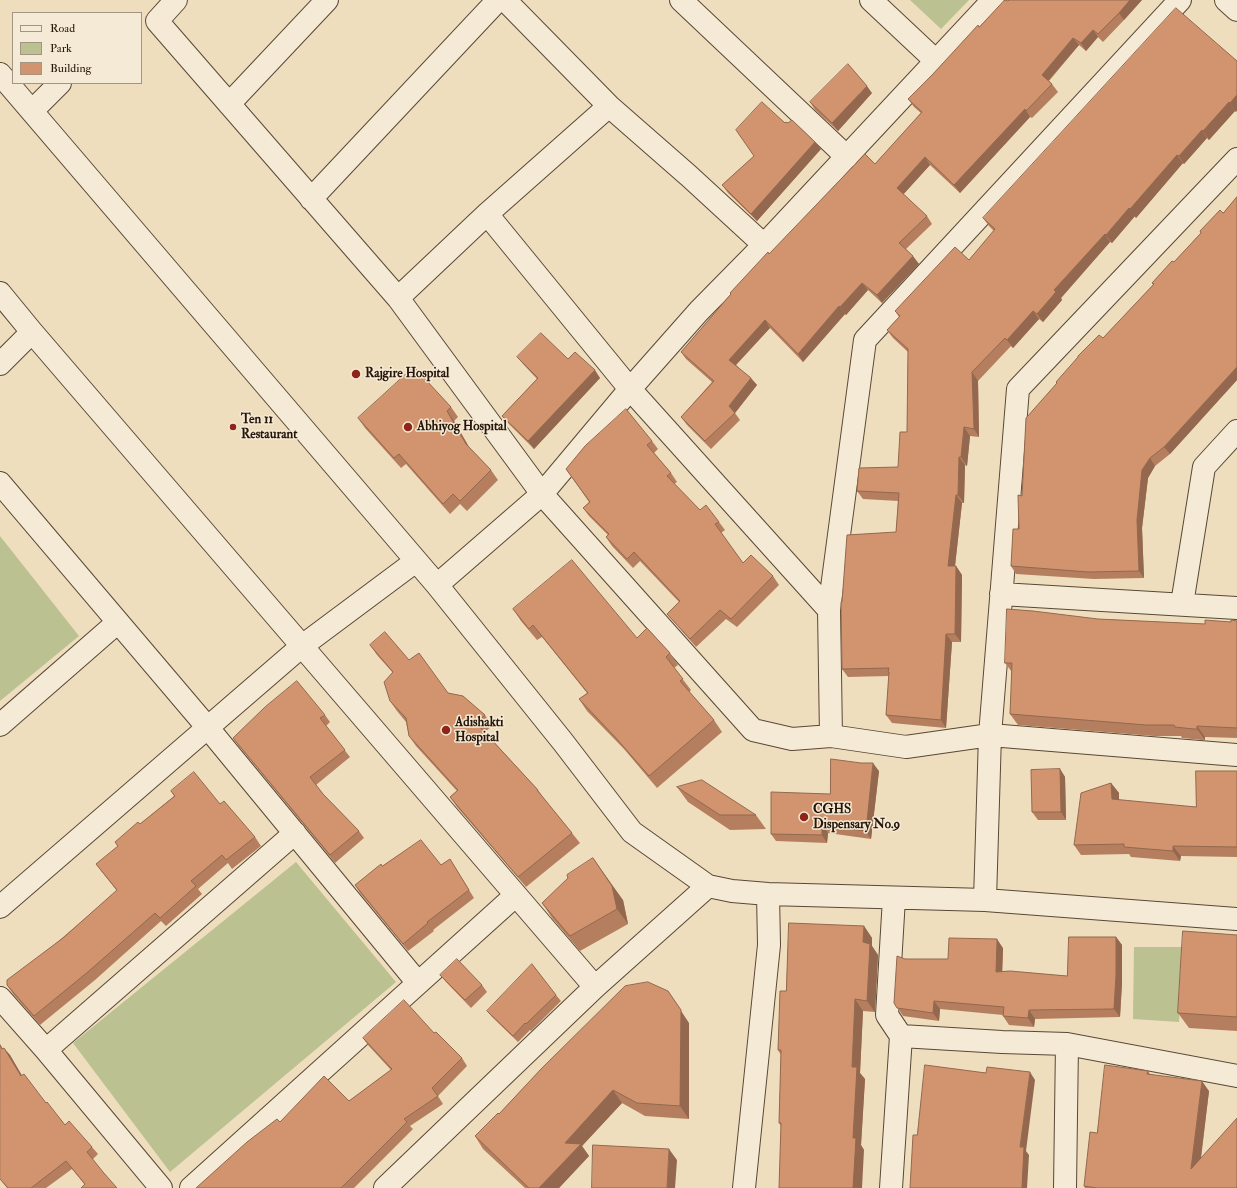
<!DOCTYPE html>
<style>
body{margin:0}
#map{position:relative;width:1237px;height:1188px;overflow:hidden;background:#efdebe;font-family:"IM FELL Double Pica",serif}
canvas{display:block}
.legend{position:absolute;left:12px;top:12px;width:130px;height:72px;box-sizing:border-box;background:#f5ead5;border:1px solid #a29584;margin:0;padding:5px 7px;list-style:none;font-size:12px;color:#26160a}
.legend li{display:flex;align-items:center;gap:8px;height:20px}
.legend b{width:20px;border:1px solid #a29584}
</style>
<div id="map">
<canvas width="1237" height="1188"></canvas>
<ul class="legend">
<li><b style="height:5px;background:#f5ead5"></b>Road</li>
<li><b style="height:11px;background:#bbc190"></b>Park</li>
<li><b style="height:11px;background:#d2946f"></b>Building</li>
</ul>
</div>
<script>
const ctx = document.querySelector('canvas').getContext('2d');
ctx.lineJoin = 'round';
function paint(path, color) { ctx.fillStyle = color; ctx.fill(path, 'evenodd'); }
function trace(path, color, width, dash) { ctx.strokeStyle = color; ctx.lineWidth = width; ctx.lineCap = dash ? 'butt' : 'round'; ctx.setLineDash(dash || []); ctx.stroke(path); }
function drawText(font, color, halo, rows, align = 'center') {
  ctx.font = font + ' "IM FELL Double Pica",serif'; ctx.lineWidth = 3; ctx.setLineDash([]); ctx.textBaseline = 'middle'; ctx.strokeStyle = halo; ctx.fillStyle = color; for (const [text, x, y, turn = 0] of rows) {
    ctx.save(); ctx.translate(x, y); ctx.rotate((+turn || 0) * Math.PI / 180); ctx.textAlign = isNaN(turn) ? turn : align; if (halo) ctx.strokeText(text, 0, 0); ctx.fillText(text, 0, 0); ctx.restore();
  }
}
paint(new Path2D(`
 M910,0H969L941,29Z
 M0,536L79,636L0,701Z
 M296,862L396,982L170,1172L73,1043Z
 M1134,947H1184L1179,1022L1133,1019Z`), '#bbc190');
const minor = new Path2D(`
 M176,0L157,21L398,298L542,494L753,730L792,739L831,736L906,747L990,735L1237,755
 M681,0L847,157
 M871,0L936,61
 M1226,0L1237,10
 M0,74L437,585L563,742L632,832L708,886L732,891L768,894L985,900L1237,919
 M229,104L327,0
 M609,106L487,214L630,389L829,610
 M32,111L60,83
 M311,199L498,0
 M764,245L993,0
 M0,293L32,332L0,364
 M398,298L487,214
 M32,332L595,987
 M0,483L208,728L418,983
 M437,585L542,494L630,389L699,311L764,245L689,176L609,106L505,0
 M1001,594L1237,608
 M1182,604L1204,467L1237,431
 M0,725L118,622
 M831,736L829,610L865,340L1180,0
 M894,898L887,1015L901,1036
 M985,900L990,735L1018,389L1237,159
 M0,907L302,646L416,561
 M0,998L46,1050L161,1188
 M46,1050L295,833
 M191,1188L516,895
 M385,1188L595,987L708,886
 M744,1188L769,945L768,894
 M891,1188L901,1036L1002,1042L1067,1044L1237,1076
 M1065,1188L1067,1044`);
trace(minor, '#584837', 24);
trace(minor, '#f5ead5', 22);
paint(new Path2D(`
 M1142,0L1124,20L1103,42L1098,37L1086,51L1079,45L1049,81L1052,84L1058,92L1032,118L1030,117L960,193L930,165L903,194L927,216L932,224L906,249L919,264L882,303L868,290L846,315L845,314L803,362L770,328L736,365L757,385L735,413L740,420L711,449L687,425L681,417L712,382L686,359L681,352L731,294L730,293L769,254L875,164L921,113L914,107L908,99L979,27L1008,1Z
 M1237,61V110L1236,112L1235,111L1209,140L1207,138L1184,164L1183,163L1136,218L1135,216L1112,243L1110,242L1061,298L1062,300L1043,322L1039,319L1013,348L1011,346L978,381L979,437L970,436L967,466L965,465L964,503H962L955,566H956L962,575L961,642H952L946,728L892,723L886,715L889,676L848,677L842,669V602L896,532L898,501L863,499L857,491L898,467L907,432L908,352L893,338L887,330L899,317L895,311L969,260L994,231L989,226L983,218Z
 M872,93L838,131L815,110L810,102Z
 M785,123L815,142L821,149L757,221L728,193L722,185L754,156Z
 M1237,197V380L1170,454L1155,466L1148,478L1142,528L1144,578L1094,579L1016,574L1011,566L1019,529L1022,496L1057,384L1056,382L1103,338L1153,285L1152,283L1174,262L1201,233L1200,231L1223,213Z
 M517,357L568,359L600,378L534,449L508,423L502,416L537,379L523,364Z
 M451,407L458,417L454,421L469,447L491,470L498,480L467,511L460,504L450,514L406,464L401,468L365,428L358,418Z
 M652,441L658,449L654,453L671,473L677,482L674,484L700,510L719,522L725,530L721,533L743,563L773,576L779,585L737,627L726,619L696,647L674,622L667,614L679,602L640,561L633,568L612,546L606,537L608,535L589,516L583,508L589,502L566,469Z
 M513,609L637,638L670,653L678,665L674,668L691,690L689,692L714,720L722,732L657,788L624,749L587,711L579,699L587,693L542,637L537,640L521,621Z
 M1098,619L1205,624L1231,622L1237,621V738L1205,737V740H1202L1182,738L1181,736H1154L1018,725L1010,714L1012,672L1005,663Z
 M370,645L409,660L448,693L485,715L492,726L485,732L538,790L545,800L572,833L580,843L526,887L457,807L450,797L457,791L416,746L409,736L406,722L397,711L390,701L393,673L377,655Z
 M325,715L330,722L326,726L350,757L316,785L323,794L359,831L364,838L335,863L238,745L233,738Z
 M1060,769L1065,777L1066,820H1038L1032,812Z
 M879,771L871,839L828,833L827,843L776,841L771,834L830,794Z
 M1237,771V857L1181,856L1180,861L1131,857L1129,854L1081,855L1074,845L1111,783L1119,793V800L1196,807Z
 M677,787L756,815L766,829L730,830L688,802Z
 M171,791L220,804L255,837L261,846L232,869L228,863L198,889L202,894L166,926L161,921L95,980L40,1025L13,994L7,985L117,891L102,872L96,864L118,847L115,842L140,824L174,796Z
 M450,859L474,898L433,930L434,931L408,951L360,893L355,885L382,866L441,865Z
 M623,900L628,924L580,951L552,918L542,903Z
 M864,926L872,938V946L878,955L875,1012L863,1011L860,1073L865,1079L861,1145L864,1150L781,1126L779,1123L781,1055L778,1050L786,991Z
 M1237,935V1031L1189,1028L1178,1013Z
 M1116,937L1122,945V983L1120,1017L1035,1019L1034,1027L1009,1025L1003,1016V1015L940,1009L939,1021L903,1016L894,1003L905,959H948L1003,948L1002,971L1067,976Z
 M440,975L482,985L487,992L471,1008L446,982Z
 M556,995L561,1001L531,1031L530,1030L518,1042L492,1017L487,1011Z
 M689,1023V1119L645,1116L622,1103L582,1146L589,1156L559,1188H525L483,1149L475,1136L499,1114L542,1068Z
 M363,1038L462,1058L467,1066L438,1096L443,1104L410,1126L413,1129L354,1188H196L280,1122L349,1101L391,1070L368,1045Z
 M0,1044L3,1049L10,1055L22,1076L65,1125L92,1147L98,1154L93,1159L85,1185L72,1169L46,1188H7L0,1179Z
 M1148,1071L1150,1074L1209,1091L1201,1159L1237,1188H1085L1084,1186Z`), '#b57f5f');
paint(new Path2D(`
 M1130,0H1142L1124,20L1119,13Z
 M1093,30L1098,37L1086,51L1081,43Z
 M1073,38L1079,45L1047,82L1042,75Z
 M867,86L872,93L838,131L832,123Z
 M1237,95V110L1236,112L1230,103Z
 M1229,102L1235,111L1209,140L1203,131Z
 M1025,109L1030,117L960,193L954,185Z
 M1202,130L1207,138L1184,164L1179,156Z
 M815,142L821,149L757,221L751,214Z
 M1177,155L1183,163L1136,218L1130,209Z
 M925,157L930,165L902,196L897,188Z
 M1129,208L1135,216L1112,243L1106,235Z
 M1105,234L1110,242L1061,298L1062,300L1043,322L1037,314L1054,290Z
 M913,256L919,264L882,303L877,295Z
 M862,283L868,290L846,315L840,307Z
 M839,306L845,314L803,362L798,354Z
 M1033,311L1039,319L1013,348L1007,340Z
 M765,320L770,328L734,367L729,360Z
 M1237,367V380L1170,454L1164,447Z
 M595,370L600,378L534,449L528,441Z
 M972,372L978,381L979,437L974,429Z
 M751,378L757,385L735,413L729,406Z
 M447,411L454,421L473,454L466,444Z
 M964,427L970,436L967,466L961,457Z
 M959,457L965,465L964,503L958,495Z
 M1150,458L1155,466L1148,478L1142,528L1144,578L1139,571L1137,520L1142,470Z
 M956,495L962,503L954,575L948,566Z
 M956,566L962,575L961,642L955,634Z
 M946,634L952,642L946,728L941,720Z
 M1197,726L1205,737V740L1197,729Z
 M873,763L879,771L871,839L866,831Z
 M1060,769L1065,777L1066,820L1061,812Z
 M1111,783L1119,793V809L1112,799Z
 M822,825L828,833L827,843L822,835Z
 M1173,846L1181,856L1180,861L1173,851Z
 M593,858L623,900L628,924L617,909Z
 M864,926L872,938V946L878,955L875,1012L867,1001L863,942Z
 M1116,937L1122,945V983L1120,1017L1114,1009Z
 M997,939L1003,948L1002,980L996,972Z
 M668,991L689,1023V1119L680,1106Z
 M855,999L863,1011L860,1073L865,1079L861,1145L864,1150L862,1188H853L852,1067Z
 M934,1001L940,1009L939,1021L933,1013Z
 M1029,1010L1035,1019L1034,1027L1028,1018Z
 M4,1048L10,1055L27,1084L21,1076Z
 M1030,1072L1035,1080L1026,1151L1029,1155L1027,1188H1022L1020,1147Z
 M1202,1081L1209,1091L1198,1180L1191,1169Z
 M613,1090L622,1103L582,1146L589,1156L559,1188H539L565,1143Z
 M669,1149L677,1160L675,1188H667Z`), '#93684e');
const building = new Path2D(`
 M1005,0L1008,1L1009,0H1130L1119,13L1098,34L1093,30L1081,43L1073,38L1042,75L1052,84L1026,111L1025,109L954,185L925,157L897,188L927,216L899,243L913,256L877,295L862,283L840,307L839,306L798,354L765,320L729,360L751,378L729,406L735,413L705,441L681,417L714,381L681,352L731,294L730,293L768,252L769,254L865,154L875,164L922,112L908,99L933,74L978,25L979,27Z
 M1176,8L1237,61V95L1230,103L1229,102L1203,131L1202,130L1179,156L1177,155L1130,209L1129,208L1106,235L1105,234L1054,290L1056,292L1037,314L1033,311L1007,340L1005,338L972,372L974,429L964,427L961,457H959L958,495H956L948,566H956L955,634H946L941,720L886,715L889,672H888L889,668L842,669L841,602H842L847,535L896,532L899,493L857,491L859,468L898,467L900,432H907L908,349L887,330L900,316L895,311L955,247L969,260L995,229L983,218Z
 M848,64L867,86L832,123L810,102Z
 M762,102L785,123L786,122L788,123L792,120L815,142L751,214L722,185L754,156L736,130Z
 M1237,197V367L1164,447L1150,458L1142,470L1137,520L1139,571L1088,572L1011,566L1013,529H1019L1018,495L1022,496L1026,418L1057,383L1056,382L1078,357V356L1099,335L1103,338L1154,284L1152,283L1172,261L1174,262L1201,233L1200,231L1220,210L1223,213Z
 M541,333L568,359L575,352L595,370L528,441L502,416L538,378L517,357Z
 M414,367L451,407L447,411L466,444L491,470L460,501L453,494L443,504L399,454L394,458L358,418Z
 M626,409L652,441L647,445L671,473L667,476L700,510L706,505L719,522L715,524L743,563L751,555L773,576L731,619L720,610L690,639L667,614L680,601L634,552L627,559L606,537L609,534L583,508L590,502L566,469L585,446Z
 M572,560L637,638L647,628L670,653L666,657L683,679L680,681L714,720L649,776L616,738L579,699L588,693L533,625L529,629L513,609Z
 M1007,609L1033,611L1098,619L1205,624V620L1231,622V620L1237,621V728L1197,726V729H1194L1175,727L1174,725H1146L1010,714L1012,663H1005Z
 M385,632L409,660L419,653L448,693L463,696L485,715L476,723L538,790H537L572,833L518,877L450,797L458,790L409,736L406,718L390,701L384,682L393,672L370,645Z
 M297,681L325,715L320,718L345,750L310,777L323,794L359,831L330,855L233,738L265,707Z
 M831,759L861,763H873L866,831L822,825V835L771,834V792L830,794Z
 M1060,769L1061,812H1032L1031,770Z
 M1196,771H1237V847L1173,846V851L1124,847V844L1074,845L1081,793L1111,783L1112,799L1196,807Z
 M194,772L220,804L224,801L255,837L226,860L222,855L191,881L196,886L160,918L155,913L89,971L34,1016L7,985V980L63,938L117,890L96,864L118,846L115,842L138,822L140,824L175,796L171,791Z
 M702,780L756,815H720L677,787Z
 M421,840L441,865L450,859L469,890L427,922L428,923L403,944L355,885L381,864L382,866Z
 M593,858L612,886L617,909L570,936L542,903L568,878L567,875Z
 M789,923L864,926L863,942L870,944L867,1001L855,999L852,1067H857L853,1138H856L853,1188H779L781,1123H779L781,1050H778L780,991H786Z
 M1183,931L1237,935V1017L1178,1013Z
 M1069,937H1116V975L1114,1009L1029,1010L1028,1018L1003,1016L1004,1007L934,1001L933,1013L897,1008L894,1003L897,956L905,959H948L949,938L997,939L996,972L1010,971L1067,976Z
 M457,959L482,985L465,1000L440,975Z
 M532,964L556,995L526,1024L525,1023L513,1036L487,1011Z
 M648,982L668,991L681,1010L680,1106L637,1103L613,1090L565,1143L581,1144L539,1188H529L475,1136L498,1113L499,1114L542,1068L625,986Z
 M404,1000L434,1033L436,1032L462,1058L432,1088L438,1096L404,1119L407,1122L341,1188H196L247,1142L277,1119L280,1122L324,1076L349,1101L392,1069L363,1038Z
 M0,1045L2,1049L4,1048L21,1076L24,1074L46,1103L47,1102L65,1125L69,1121L92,1147L87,1152L103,1172L117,1188H81L85,1184L66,1161L31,1188H8L0,1179Z
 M925,1065L986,1073L987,1067L1030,1072L1020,1147H1024L1022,1188H910L913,1135H917Z
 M1105,1065L1148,1071L1147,1074L1202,1081L1191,1169L1237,1118V1188H1097L1084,1186L1090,1132L1097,1133Z
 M593,1145L669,1149L667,1188H592Z`);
paint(building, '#d2946f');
trace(building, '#93684e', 1);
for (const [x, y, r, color] of [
 [356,374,5,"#8f2418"],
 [233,427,4,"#8f2418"],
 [408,427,5,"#8f2418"],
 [446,730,5,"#8f2418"],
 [804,817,5,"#8f2418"]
]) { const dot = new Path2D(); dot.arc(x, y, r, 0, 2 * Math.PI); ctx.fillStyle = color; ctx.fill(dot); trace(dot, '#f5ead5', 1.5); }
drawText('bold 13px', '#26160a', '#f5ead5', [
 ["Rajgire Hospital",365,374],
 ["Ten 11",241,420],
 ["Restaurant",241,435],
 ["Abhiyog Hospital",417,427],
 ["Adishakti",455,723],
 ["Hospital",455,738],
 ["CGHS",813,810],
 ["Dispensary No.9",813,825]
], 'left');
</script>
